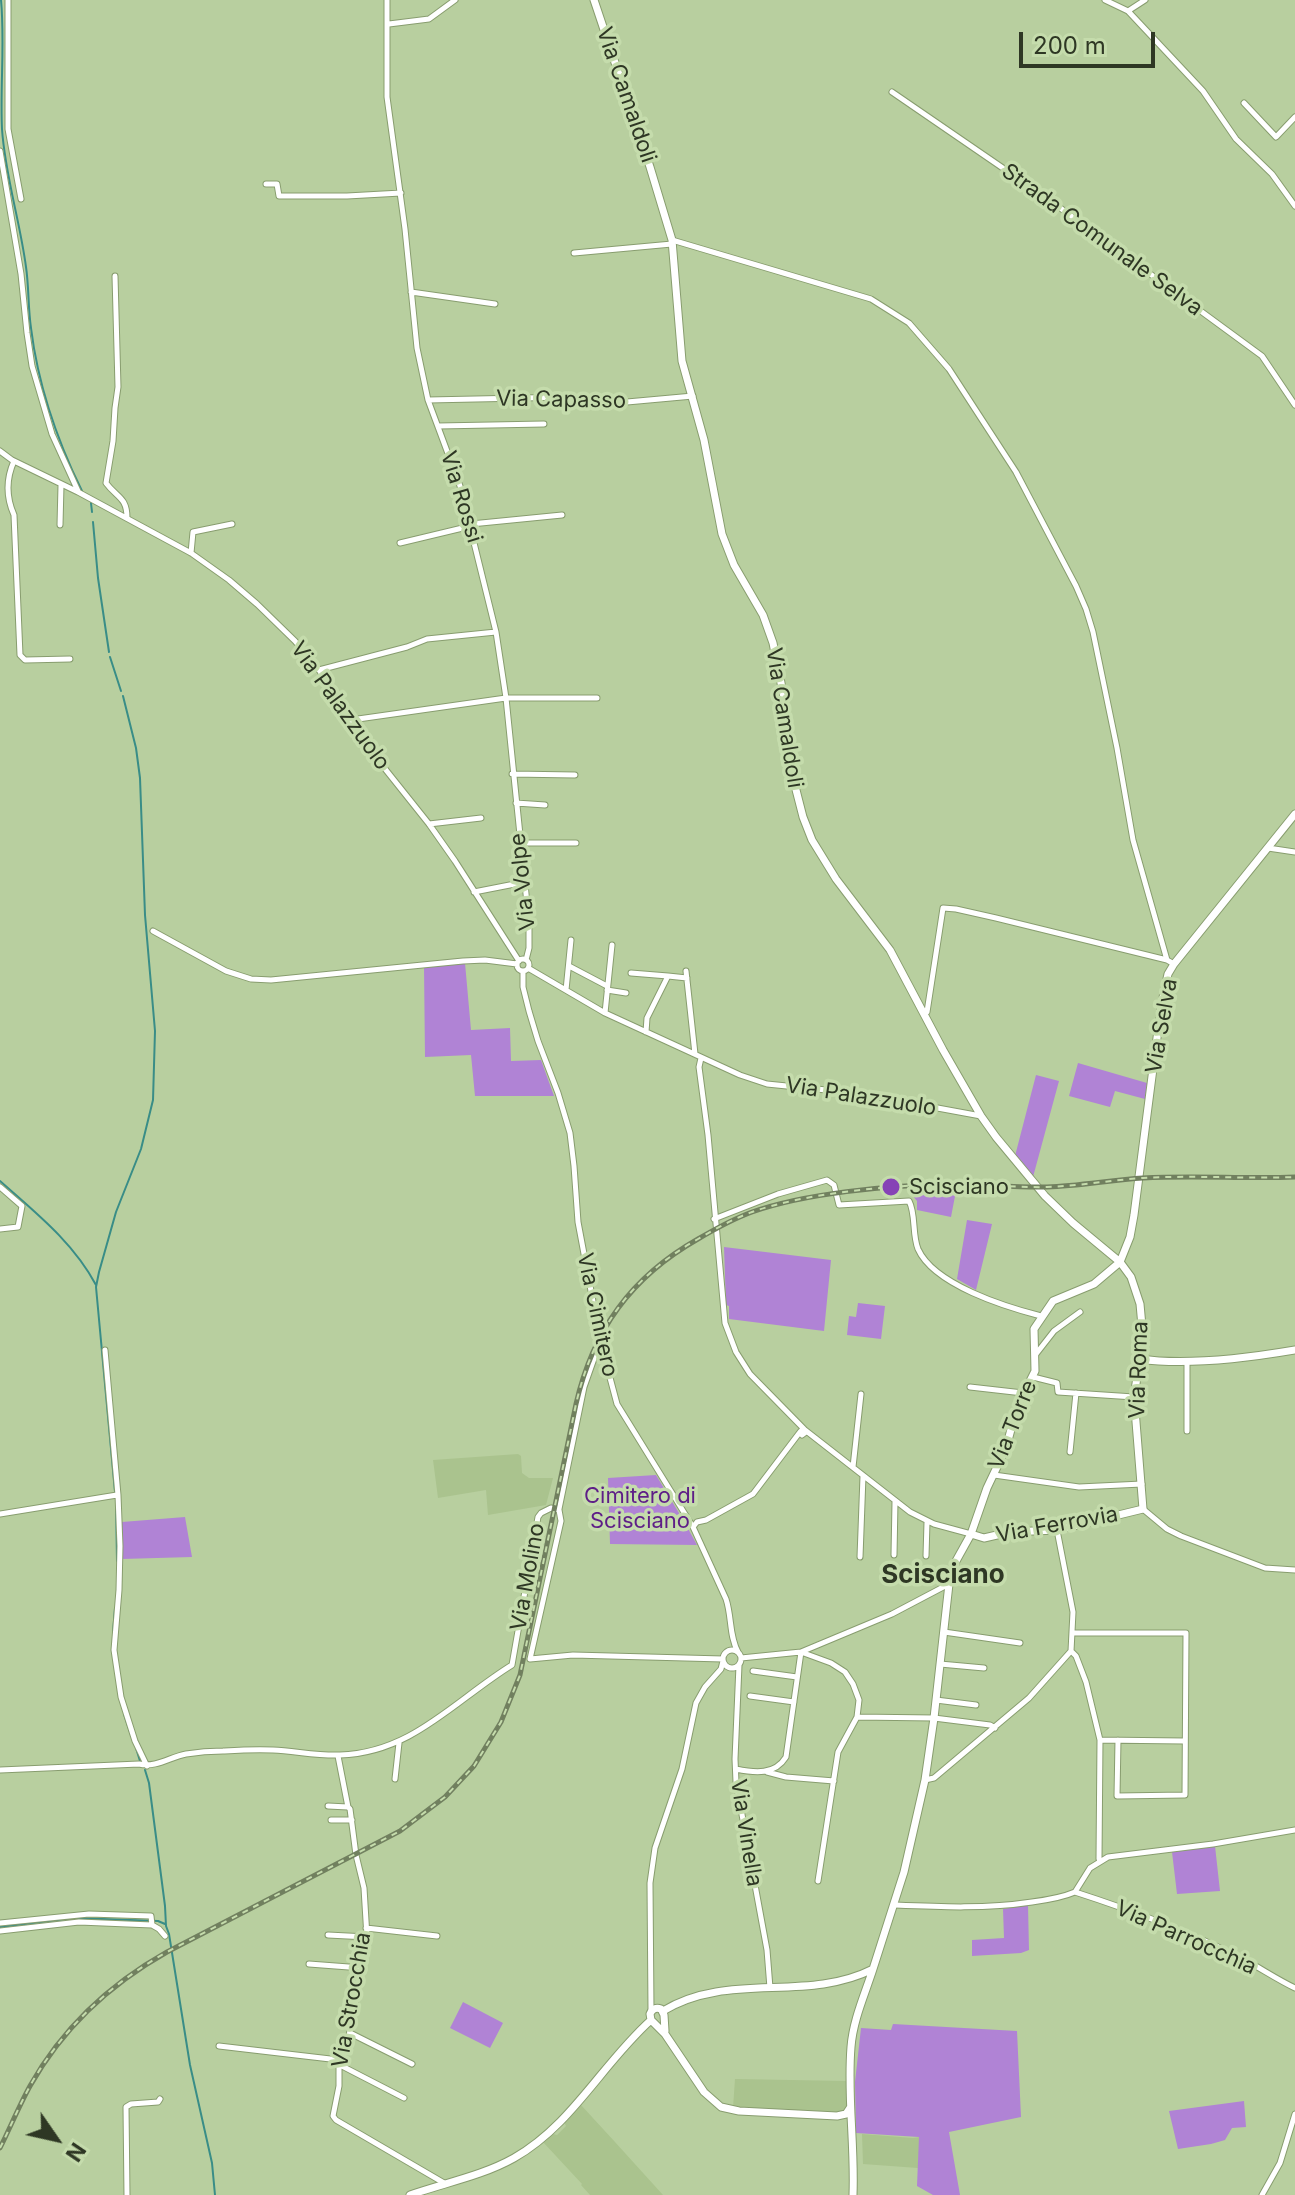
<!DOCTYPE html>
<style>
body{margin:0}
#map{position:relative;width:1295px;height:2195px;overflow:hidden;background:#b8cf9f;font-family:Inter,sans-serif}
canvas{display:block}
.north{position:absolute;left:16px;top:2099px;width:80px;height:80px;-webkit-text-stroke:6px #c5dcac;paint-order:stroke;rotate:124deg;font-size:22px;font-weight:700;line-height:32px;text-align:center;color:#2e3724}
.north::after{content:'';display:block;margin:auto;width:28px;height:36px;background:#2e3724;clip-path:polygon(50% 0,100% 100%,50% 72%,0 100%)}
.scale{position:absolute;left:1019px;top:32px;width:136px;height:36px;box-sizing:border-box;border:4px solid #2e3724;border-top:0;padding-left:10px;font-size:24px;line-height:28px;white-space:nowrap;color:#2e3724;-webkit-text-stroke:6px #c5dcac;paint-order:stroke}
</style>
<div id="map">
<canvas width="1295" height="2195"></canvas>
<div class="north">N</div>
<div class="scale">200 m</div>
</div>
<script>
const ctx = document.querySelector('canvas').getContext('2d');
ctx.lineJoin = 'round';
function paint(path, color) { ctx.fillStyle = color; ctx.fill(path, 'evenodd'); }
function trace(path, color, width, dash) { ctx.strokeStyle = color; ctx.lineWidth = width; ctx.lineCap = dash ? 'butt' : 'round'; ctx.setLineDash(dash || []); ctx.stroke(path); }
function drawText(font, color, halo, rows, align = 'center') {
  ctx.font = font + ' Inter,sans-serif'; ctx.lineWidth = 7; ctx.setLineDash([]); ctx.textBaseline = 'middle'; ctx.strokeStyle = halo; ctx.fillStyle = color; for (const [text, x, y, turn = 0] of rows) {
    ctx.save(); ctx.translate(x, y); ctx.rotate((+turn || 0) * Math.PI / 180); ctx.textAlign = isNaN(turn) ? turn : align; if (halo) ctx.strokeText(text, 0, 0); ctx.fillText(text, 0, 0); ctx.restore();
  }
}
paint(new Path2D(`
 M518,1454L521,1456L522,1473L529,1478H553L546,1505L488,1515L486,1490L438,1498L433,1460Z
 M735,2079L847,2081L848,2106L842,2111L838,2112L733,2108Z
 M581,2105L615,2142L663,2195H590L581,2185L582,2184L543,2142L553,2134L557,2135L566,2126L564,2122Z
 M862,2134L913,2138L920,2137L918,2168L863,2164Z`), '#aac38e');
paint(new Path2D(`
 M465,963L471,1030L510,1028L511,1061L541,1060L554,1096H475L471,1055L425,1057L424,967Z
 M1078,1063L1147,1083L1145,1099L1115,1091L1110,1107L1069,1096Z
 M1036,1075L1059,1081L1033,1177L1015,1156Z
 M956,1191L951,1217L917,1210V1201L912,1195Z
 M967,1220L992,1224L976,1290L957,1279Z
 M724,1247L831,1260L824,1331L729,1319V1306L726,1305Z
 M858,1303L885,1306L881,1339L847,1335L849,1316L856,1317Z
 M656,1475L685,1523L697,1545L610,1544L608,1478Z
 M185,1517L192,1557L122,1559V1522Z
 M1215,1846L1220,1891L1177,1894L1172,1852Z
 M1028,1905L1029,1950L1021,1953L972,1956V1940L1004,1938L1003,1909Z
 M463,2002L503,2023L490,2048L450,2028Z
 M893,2024L1017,2031L1021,2117L949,2132L960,2195H933L917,2186L919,2137L856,2133L855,2082L861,2028L891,2030Z
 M1244,2101L1246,2127L1232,2128L1225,2140L1211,2144L1178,2149L1169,2111Z`), '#b083d5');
trace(new Path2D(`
 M1,0C5,43 0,86 2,129C5,175 20,221 26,267C29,287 28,308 31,328C38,385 57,440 82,491
 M91,503L92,512
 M93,522L98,578L109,652
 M110,657L121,691
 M0,1181C36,1213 73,1242 96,1285
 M115,1492L96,1287L99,1272L116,1212L141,1149L153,1100L155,1031L145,915L140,778L136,748L123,696
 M116,1499L117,1561
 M113,1633L115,1608
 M124,1714L131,1735
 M136,1748L140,1761
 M145,1770L149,1783L165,1906L166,1926L169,1934L190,2065L212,2163L215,2195
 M0,1927L74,1918L158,1921L165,1924`), '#398d87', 2);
const street = new Path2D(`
 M8,0V129L21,199
 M387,0V97L405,229L417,348L428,400L460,486L496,632L506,698L529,923V948L526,960
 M1105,0L1128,11L1203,91L1236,139L1272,174L1295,206
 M1128,11L1145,0
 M389,24L429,19L455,0
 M892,92L1048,199L1262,356L1295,405
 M1244,103L1276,137L1295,117
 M0,151L21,274L27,333L32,366L52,434L78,491
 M266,184H277L279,196H347L401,193
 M672,240L871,299L909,323L949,369L1016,472L1076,586L1086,609L1093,632L1117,748L1133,840L1167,960L1174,964
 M574,253L672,244
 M115,276L118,387L115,408L113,441L106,483C117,498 127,497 127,518
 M411,292L495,304
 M428,400L571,397L616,403L693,396
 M438,426L544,424
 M0,451L12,460L78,492L191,553L229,580L257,604L295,641L319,670L366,745L429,824L455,861L519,961
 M14,461C6,479 6,497 14,515L20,655L25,660L70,659
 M471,524L562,515
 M60,525L61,485
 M400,543L471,526
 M191,553L193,532L232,524
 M319,670L407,647L427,639L496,632
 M351,720L506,698H597
 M512,774L575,775
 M516,803L545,805
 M429,824L481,818
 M520,843H576
 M1268,848L1295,852
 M474,892L525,882
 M153,931L226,971L251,979L271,980L463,961L485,960L517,964
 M517 965a6 6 0 1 1 12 0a6 6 0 1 1-12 0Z
 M569,966L607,986
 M528,968L605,1013L740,1075L767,1084L856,1093L981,1116
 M523,971V987L529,1011L538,1041L558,1093L570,1133L574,1166L578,1222L601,1344L617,1404L693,1527L726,1599C732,1617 729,1636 738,1652
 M686,971L695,1054
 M631,973L668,976
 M566,990L571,940
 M607,990L626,993
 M605,1013L612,945
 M924,1014L927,1012L943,908L956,909L996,918L1167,960
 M646,1032L647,1018L668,976L687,978
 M701,1058L699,1067L708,1135L725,1323L736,1352L750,1374L804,1429
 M0,1187L22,1206L18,1227L0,1229
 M714,1219L778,1194L827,1180L834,1185L839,1205L909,1201C916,1214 912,1234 918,1249C934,1285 1006,1307 1041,1316
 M105,1350L118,1495L120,1546L119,1590L114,1650L121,1697L135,1741L147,1766
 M1036,1354L1054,1331L1080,1312
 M1187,1361V1431
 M1033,1377L1057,1383L1058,1392L1134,1397
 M970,1387L1023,1393
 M803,1429L806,1432L802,1435L800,1432Z
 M805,1430L910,1512L934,1524L971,1534
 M1070,1452L1076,1393
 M853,1467L861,1394
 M994,1475L1079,1487L1142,1484
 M559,1509L584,1387L596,1353L601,1345
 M1143,1509L1167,1529L1181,1536L1265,1568L1295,1570
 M0,1514L117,1495
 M693,1527L697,1522L706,1520L753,1494L800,1432
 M894,1555L895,1502
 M926,1556L927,1522
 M860,1557L863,1476
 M944,1632L1020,1643
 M1072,1633H1186L1185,1795L1117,1796L1118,1740
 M723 1659a9 9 0 1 1 18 0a9 9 0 1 1-18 0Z
 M1071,1651L1076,1656L1086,1682L1100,1740L1099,1859
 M801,1652L831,1663L845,1672L853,1684L859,1700L857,1717L838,1752L818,1881
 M741,1658L801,1652L892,1614L949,1584
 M940,1664L984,1668
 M739,1665L735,1759L736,1782L767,1950L770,1988
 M753,1671L797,1677
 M750,1696L794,1702
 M936,1700L976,1705
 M857,1717L934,1718L990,1725L995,1728
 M1100,1740L1184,1741
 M338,1756L348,1807L350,1809L356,1855L364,1888L367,1937L349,2036L343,2055L339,2060V2086L333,2116L336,2120L444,2183
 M736,1769C755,1773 775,1775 786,1757L801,1652
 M0,1770L139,1764C156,1768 170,1757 186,1754C198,1752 211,1751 223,1751C240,1750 256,1749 273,1750C295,1751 318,1756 340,1755C412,1753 455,1700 512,1665L538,1517L541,1513L551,1508L559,1510L561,1521L530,1659L573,1655L723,1659
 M767,1772L786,1777L834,1781
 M395,1779L399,1743
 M925,1780L934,1778L1029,1698L1071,1651L1073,1612L1057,1530
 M328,1806L348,1807
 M331,1820H352
 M1075,1892C1131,1910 1187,1931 1241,1958C1259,1967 1276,1979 1295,1988
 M1075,1892L1090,1868L1108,1857L1213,1844L1295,1830
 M894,1905C941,1907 986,1909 1032,1902C1047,1900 1061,1898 1075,1892
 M0,1923L89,1914L151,1916L152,1925
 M366,1928L437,1936
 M0,1931L79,1922L152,1925L159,1929L165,1936
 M328,1935L367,1937
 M309,1964L362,1968
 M651,2011L650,1883L655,1848L682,1769L696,1703L705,1687L721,1669L723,1661
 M350,2033L412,2064
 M219,2046L339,2060
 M338,2064L404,2098
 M127,2195L126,2107L131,2104L158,2102L160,2099
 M1262,2195L1280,2163L1295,2114`);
const secondary = new Path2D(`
 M594,0L650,167L672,240L682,361L704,440L722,534L734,565L763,615L773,643L784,698L794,782L803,817L812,840L836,879L890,950L943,1050L981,1116L996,1137L1045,1196L1073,1223L1120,1262L1131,1277L1140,1304L1143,1337L1134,1397L1143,1509L1057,1530L1010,1532L984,1538L971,1534
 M1140,1359C1188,1366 1248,1358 1295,1350
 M663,2011C728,1971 806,2003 873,1969L904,1872L925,1780L934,1718L949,1584L956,1561L971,1534L987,1488L1006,1448L1017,1407L1035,1371L1034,1329L1053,1301L1094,1284L1120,1262L1130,1237L1134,1215L1161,1007L1168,974L1174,964L1295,814
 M651,2020L665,2034L704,2092L721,2107L739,2111L837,2116L846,2114L850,2108
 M651,2020L650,2014C652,2009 656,2007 661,2009L664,2015L665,2031
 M410,2195C444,2183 482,2176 514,2158C572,2125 602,2064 651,2020
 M853,2195C855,2145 847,2096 851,2047C853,2020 865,1994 873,1969`);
trace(street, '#889d6f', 7);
trace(secondary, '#889d6f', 9);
trace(street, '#fff', 5);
trace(secondary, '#fff', 7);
const rail = new Path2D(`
 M0,2148C10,2128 19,2106 30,2086C62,2029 110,1984 167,1952L400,1831L445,1797L474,1766L501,1722L520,1675L576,1404C593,1330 631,1277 698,1239C715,1229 733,1219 752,1212C806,1193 886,1186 944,1184C978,1183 1012,1188 1047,1187C1079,1186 1111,1180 1143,1178C1194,1175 1244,1179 1295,1177`);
trace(rail, '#71805f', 5);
trace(rail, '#c5dcac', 2, [6]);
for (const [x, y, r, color] of [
 [891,1187,10,"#8642b6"]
]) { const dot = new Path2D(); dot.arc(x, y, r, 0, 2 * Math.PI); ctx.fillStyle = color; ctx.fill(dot); trace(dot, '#c5dcac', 3); }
drawText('22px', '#2e3724', '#c5dcac', [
 ["Via Camaldoli",626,95,71],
 ["Strada Comunale Selva",1102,240,36],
 ["Via Capasso",561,400,1],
 ["Via Rossi",461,497,73],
 ["Via Palazzuolo",340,706,54],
 ["Via Camaldoli",784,718,81],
 ["Via Volpe",523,882,-96],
 ["Via Selva",1162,1026,-80],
 ["Via Palazzuolo",861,1097,9],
 ["Via Cimitero",597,1315,78],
 ["Via Roma",1139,1370,-88],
 ["Via Torre",1013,1425,-68],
 ["Via Ferrovia",1057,1525,-10],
 ["Via Molino",528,1577,-80],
 ["Via Vinella",746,1833,81],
 ["Via Parrocchia",1186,1938,24],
 ["Via Strocchia",352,2000,-80]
]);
drawText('22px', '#2e3724', '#c5dcac', [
 ["Scisciano",909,1187]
], 'left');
drawText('22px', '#5e1e87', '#c5dcac', [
 ["Cimitero di",640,1496],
 ["Scisciano",640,1521]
]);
drawText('bold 26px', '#2e3724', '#c5dcac', [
 ["Scisciano",943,1575]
]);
</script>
